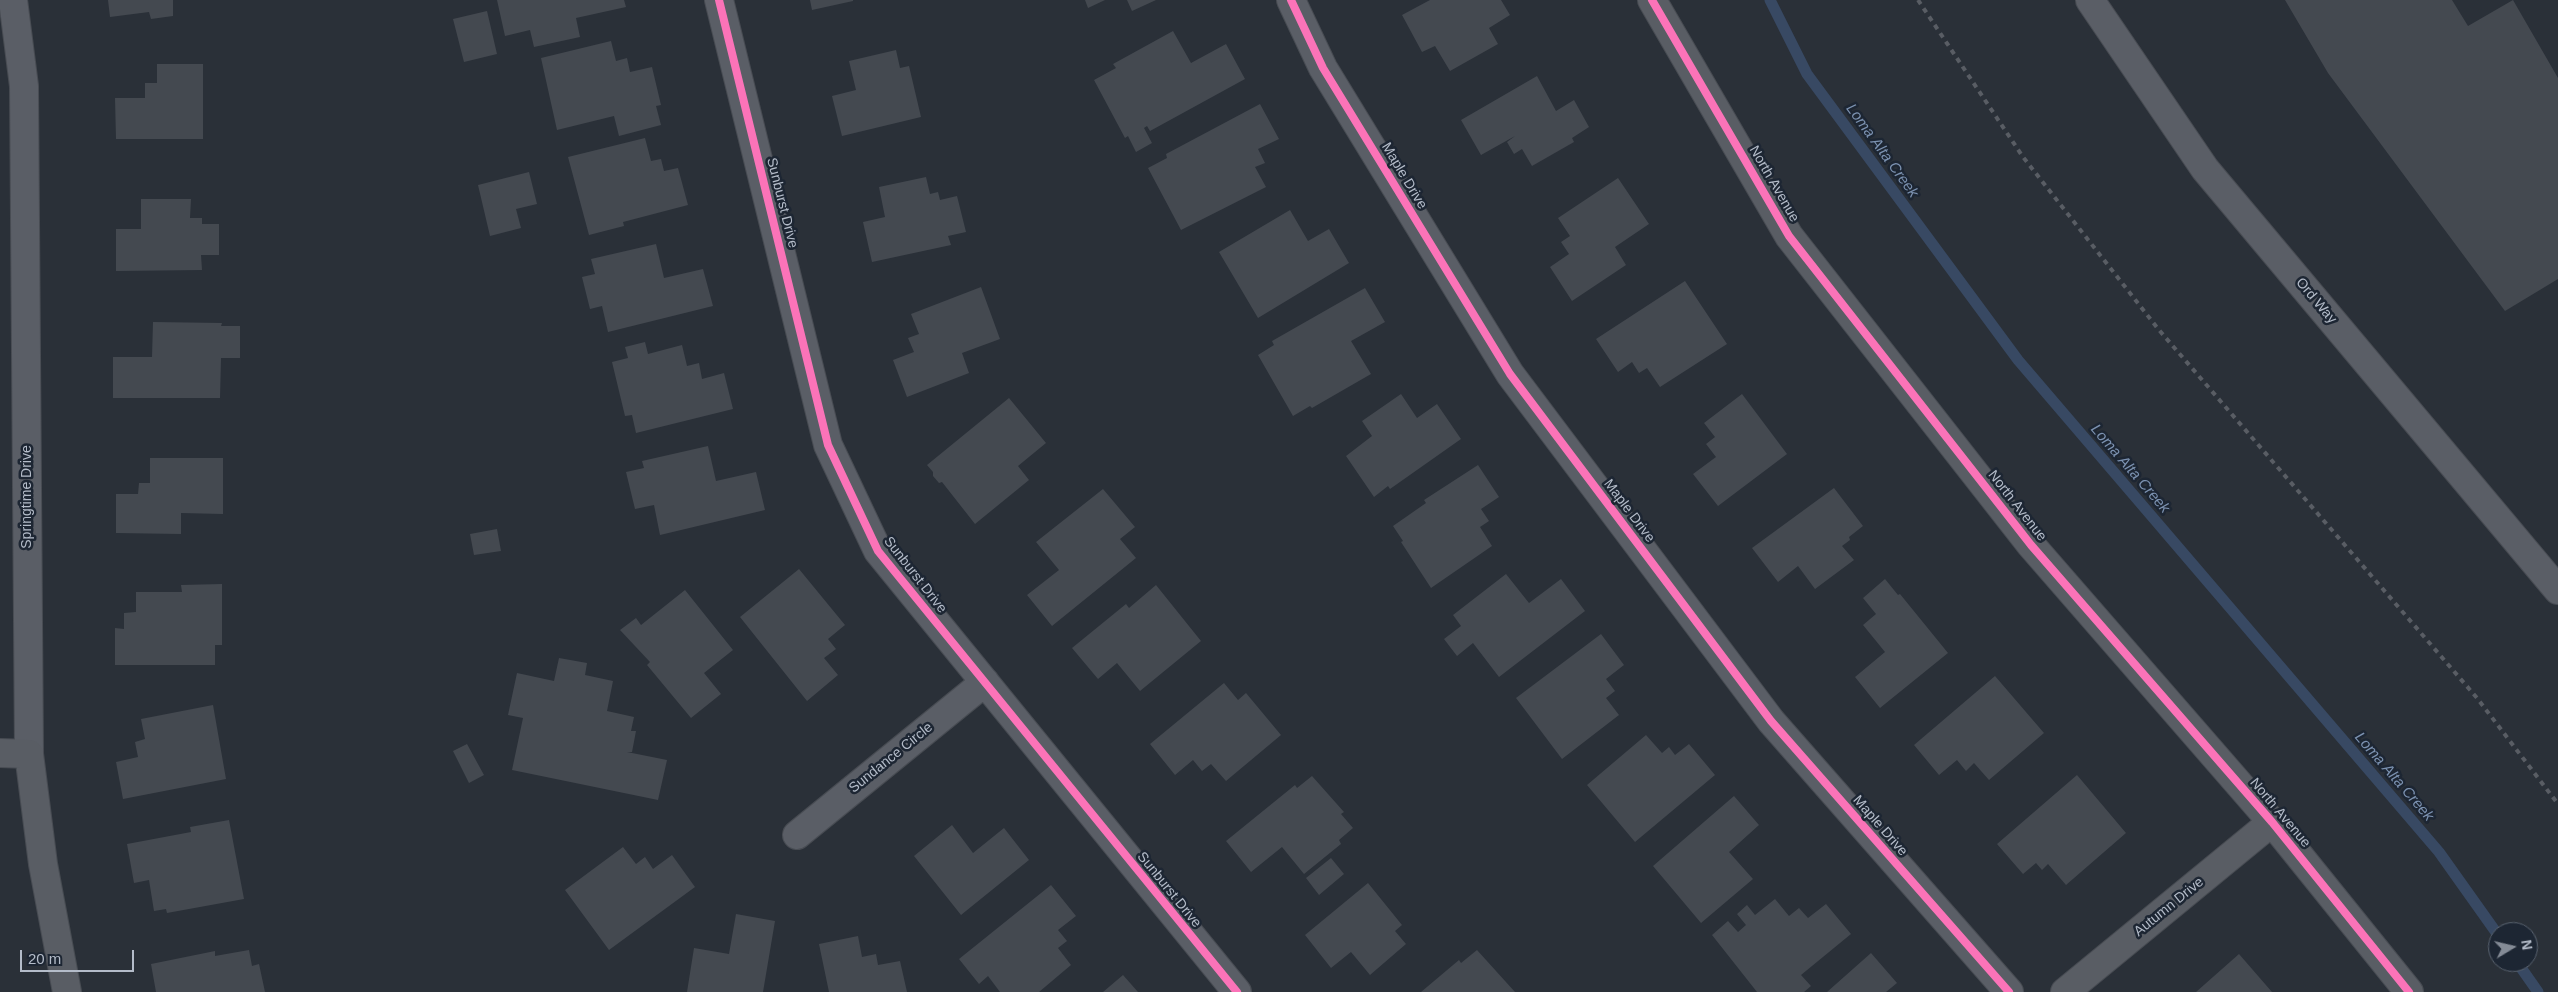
<!DOCTYPE html>
<style>
body{margin:0}
#map{position:relative;width:2558px;height:992px;overflow:hidden;background:#2a3038;font-family:Arial,sans-serif}
canvas{display:block}
.north{position:absolute;left:2488px;top:922px;width:50px;height:50px;box-sizing:border-box;background:#1d2633;border:1px solid #59626f;border-radius:50%;rotate:81deg;font-size:14px;font-weight:700;line-height:20px;text-align:center;color:#b4bcc9}
.north::after{content:'';display:block;margin:auto;width:18px;height:22px;background:#848b96;clip-path:polygon(50% 0,100% 100%,50% 72%,0 100%)}
.scale{position:absolute;left:20px;top:950px;width:114px;height:22px;box-sizing:border-box;border:2px solid #b4bcc9;border-top:0;padding-left:6px;font-size:15px;line-height:18px;white-space:nowrap;color:#b4bcc9;-webkit-text-stroke:4px #1d2633;paint-order:stroke}
</style>
<div id="map">
<canvas width="2558" height="992"></canvas>
<div class="north">N</div>
<div class="scale">20 m</div>
</div>
<script>
const ctx = document.querySelector('canvas').getContext('2d');
ctx.lineJoin = 'round';
function trace(path, color, width, dash) { ctx.strokeStyle = color; ctx.lineWidth = width; ctx.lineCap = dash ? 'butt' : 'round'; ctx.setLineDash(dash || []); ctx.stroke(path); }
function paint(path, color) { ctx.fillStyle = color; ctx.fill(path, 'evenodd'); }
function drawText(font, color, halo, rows, align = 'center') {
  ctx.font = font + ' Arial,sans-serif'; ctx.lineWidth = 5; ctx.setLineDash([]); ctx.textBaseline = 'middle'; ctx.strokeStyle = halo; ctx.fillStyle = color; for (const [text, x, y, turn = 0] of rows) {
    ctx.save(); ctx.translate(x, y); ctx.rotate((+turn || 0) * Math.PI / 180); ctx.textAlign = isNaN(turn) ? turn : align; if (halo) ctx.strokeText(text, 0, 0); ctx.fillText(text, 0, 0); ctx.restore();
  }
}
trace(new Path2D(`
 M1770,0L1807,74L2018,360L2439,852L2498,935
 M2517,962L2538,992`), '#384963', 11);
paint(new Path2D(`
 M108,0H173V16L151,19L149,12L110,17Z
 M497,0H624L626,7L576,18L580,37L534,47L530,30L505,36Z
 M810,0H853V1L812,10Z
 M1085,0H1105L1088,8Z
 M1127,0H1156L1132,11Z
 M1430,0H1501L1510,15L1489,28L1498,44L1450,71L1435,46L1422,52L1402,15Z
 M2285,0H2452L2468,26L2513,0L2558,78V279L2505,311L2328,73Z
 M487,11L497,54L464,62L453,19Z
 M1173,31L1191,63L1226,44L1245,79L1150,131L1147,126L1144,128L1152,143L1136,152L1128,136L1125,138L1094,80L1116,68L1113,64Z
 M611,41L616,61L627,58L630,72L652,67L661,105L656,106L661,125L619,136L614,116L557,130L541,58Z
 M896,50L900,68L909,66L921,117L842,136L832,96L856,90L849,61Z
 M157,64H203V139H116L115,98H145V83H157Z
 M1537,76L1556,111L1574,100L1589,127L1572,138L1574,142L1532,166L1522,149L1514,154L1507,142L1515,136L1481,155L1461,120Z
 M1260,104L1279,139L1258,149L1265,163L1255,167L1266,187L1181,230L1148,168L1167,158L1166,154Z
 M645,138L651,161L661,159L664,171L678,168L688,205L623,222L624,226L589,235L568,157Z
 M529,172L537,204L516,209L521,228L490,236L478,185Z
 M926,177L930,194L938,192L940,200L957,196L966,232L948,236L951,245L872,262L863,222L885,217L879,187Z
 M1618,178L1649,224L1615,247L1626,265L1572,301L1550,267L1569,254L1561,242L1570,236L1558,218Z
 M141,199H191L190,218H202V224H219V255H201L202,270L116,271V229H141Z
 M1290,210L1308,241L1329,229L1349,263L1258,318L1219,252Z
 M656,244L664,278L703,269L713,306L608,332L602,306L590,309L582,277L595,274L591,259Z
 M1685,281L1727,344L1660,387L1647,368L1639,373L1632,362L1618,372L1596,339Z
 M981,287L1000,339L962,353L969,373L907,397L893,360L914,352L908,338L919,334L911,314Z
 M1365,288L1385,322L1351,341L1371,374L1312,408L1310,406L1293,416L1258,355L1274,345L1272,341Z
 M153,322L222,323L221,326H240V358H221L220,398H113V357H152Z
 M645,342L648,354L682,345L687,366L699,363L702,379L724,373L733,409L636,433L632,415L625,416L612,362L628,358L625,347Z
 M1401,394L1417,418L1437,404L1461,439L1390,489L1388,486L1374,497L1346,456L1372,436L1362,421Z
 M1742,394L1787,454L1718,506L1693,474L1716,457L1706,444L1715,437L1704,423Z
 M1009,398L1046,443L1018,466L1029,480L975,524L942,482L939,483L933,476V472L927,465Z
 M708,446L716,481L756,472L765,510L660,535L654,505L635,509L626,472L644,468L642,461Z
 M150,458H223V514L181,513V534L116,533V494H138L139,483H150Z
 M1478,465L1499,497L1481,509L1489,521L1480,527L1492,546L1431,588L1401,542L1403,541L1393,526L1426,503L1424,500Z
 M1834,488L1863,526L1849,537L1850,540L1842,546L1854,560L1815,589L1798,566L1778,582L1752,548Z
 M1103,489L1135,527L1120,539L1136,558L1052,626L1027,595L1059,570L1036,542Z
 M497,529L501,551L474,555L470,534Z
 M799,569L845,625L828,639L836,649L824,658L838,675L807,701L740,617Z
 M1506,574L1529,603L1561,579L1585,611L1499,677L1473,643L1457,656L1444,639L1461,626L1453,615Z
 M1885,579L1898,595L1900,594L1948,653L1880,708L1855,677L1885,652L1863,625L1876,614L1863,598Z
 M222,584V645H215V665H115V628L124,629V613L136,612V592H182L181,585Z
 M1156,585L1201,641L1140,691L1117,663L1098,679L1072,648L1126,604L1129,608Z
 M685,590L733,650L704,673L721,694L691,718L647,665L650,662L620,630L636,618L641,625Z
 M1601,634L1624,665L1606,679L1615,691L1606,698L1619,715L1562,759L1516,698Z
 M559,658L587,663L585,675L613,681L607,711L634,717L631,731H636L632,752H627L667,760L658,800L512,770L523,718L508,715L517,673L554,681Z
 M1995,676L2044,733L1989,780L1974,763L1966,771L1957,760L1939,775L1914,745Z
 M1224,683L1238,700L1246,693L1281,735L1226,781L1211,764L1202,771L1193,760L1175,775L1150,744Z
 M213,705L226,779L123,799L116,762L138,757L135,742L145,739L141,719Z
 M1646,735L1662,753L1669,747L1675,755L1689,744L1715,775L1635,842L1587,785Z
 M467,744L484,775L469,783L453,751Z
 M2077,775L2126,833L2066,885L2048,864L2042,870L2036,863L2023,874L1997,844Z
 M1312,776L1344,812L1341,814L1353,828L1339,840L1341,844L1304,874L1282,847L1251,872L1226,841L1295,785L1297,788Z
 M1734,796L1759,825L1729,852L1753,879L1701,923L1653,866Z
 M229,820L244,899L167,913L166,909L154,911L149,880L134,883L127,844L191,832L190,827Z
 M952,825L973,853L1004,828L1029,860L961,915L914,856Z
 M623,847L636,864L645,857L653,869L672,855L695,887L609,950L565,890Z
 M1331,858L1344,874L1319,895L1306,878Z
 M1368,883L1402,925L1395,931L1406,944L1370,975L1351,952L1331,968L1305,935Z
 M1051,885L1076,916L1058,930L1067,941L1058,948L1071,965L1039,992H1000L988,976L979,984L959,959Z
 M1775,899L1789,916L1799,908L1808,918L1826,904L1851,934L1801,975L1811,986L1804,992H1757L1712,935L1728,921L1738,932L1746,925L1737,914L1747,905L1755,915Z
 M736,914L775,921L763,992H687L694,948L729,954Z
 M858,936L862,957L876,954L878,965L900,961L907,992H829L819,944Z
 M249,950L252,966L259,964L265,992H156L151,964L215,951V956Z
 M1477,950L1515,992H1421L1459,960L1461,963Z
 M1871,953L1897,983L1886,992H1827Z
 M2239,954L2272,992H2196Z
 M1123,975L1138,992H1103Z`), '#444950');
const street = new Path2D(`
 M13,0L24,86L29,754
 M719,0L828,445L878,551L1237,992
 M1291,0L1323,68L1510,374L1771,721L2009,992
 M2090,0L2205,169L2558,590
 M797,835L985,682`);
const secondary = new Path2D(`
 M1652,0L1789,236L2031,545L2272,822L2409,992
 M0,753L29,754L43,864L67,992
 M2065,992L2272,822`);
trace(street, '#484c53', 30);
trace(secondary, '#484c53', 30);
trace(street, '#5a5e66', 28);
trace(secondary, '#595d64', 28);
trace(new Path2D(`
 M1918,0L2023,157L2159,330L2477,698L2558,804`), '#595d64', 4, [5, 5]);
trace(new Path2D(`
 M719,0L828,445L878,551L1237,992
 M1291,0L1323,68L1510,374L1771,721L2009,992
 M1652,0L1789,236L2031,545L2272,822L2409,992`), '#fb73b8', 8);
drawText('14px', '#b4bcc9', '#1d2633', [
 ["Maple Drive",1404,176,59],
 ["North Avenue",1774,184,60],
 ["Sunburst Drive",782,203,76],
 ["Ord Way",2316,301,50],
 ["Springtime Drive",27,497,-90],
 ["North Avenue",2017,506,52],
 ["Maple Drive",1629,511,53],
 ["Sunburst Drive",915,575,52],
 ["Sundance Circle",891,758,-39],
 ["North Avenue",2280,813,50],
 ["Maple Drive",1880,826,49],
 ["Sunburst Drive",1169,890,51],
 ["Autumn Drive",2169,907,-39]
]);
drawText('italic 15px', '#7c92b1', '#1d2633', [
 ["Loma Alta Creek",1882,151,54],
 ["Loma Alta Creek",2130,469,49],
 ["Loma Alta Creek",2394,777,49]
]);
</script>
